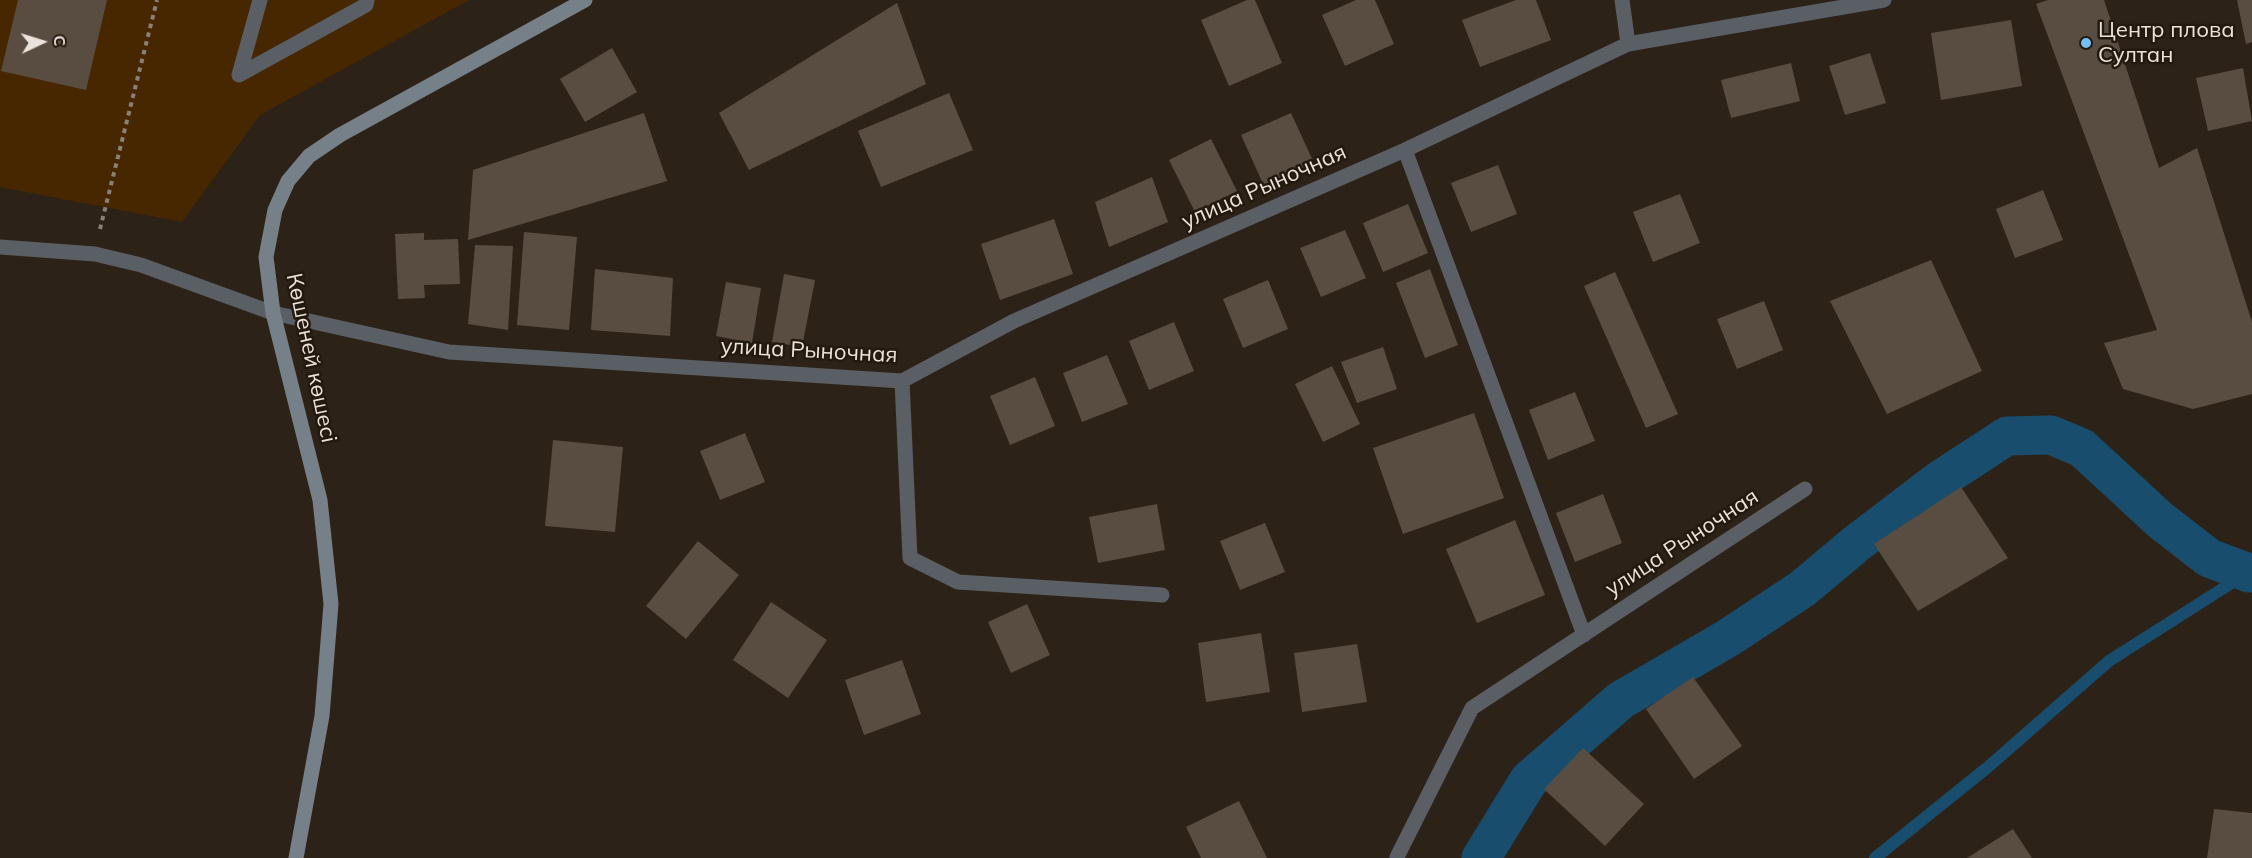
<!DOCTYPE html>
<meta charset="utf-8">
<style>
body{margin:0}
#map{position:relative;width:2252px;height:858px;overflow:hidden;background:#2d2217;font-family:Mulish,sans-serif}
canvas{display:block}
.north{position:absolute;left:12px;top:12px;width:60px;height:60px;-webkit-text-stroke:4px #23190e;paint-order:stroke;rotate:86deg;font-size:16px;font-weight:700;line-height:24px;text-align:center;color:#eae2db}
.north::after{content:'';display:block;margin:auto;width:21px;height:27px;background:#eae2db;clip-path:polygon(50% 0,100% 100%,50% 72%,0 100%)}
</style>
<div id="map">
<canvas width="2252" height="858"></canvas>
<div class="north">С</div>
</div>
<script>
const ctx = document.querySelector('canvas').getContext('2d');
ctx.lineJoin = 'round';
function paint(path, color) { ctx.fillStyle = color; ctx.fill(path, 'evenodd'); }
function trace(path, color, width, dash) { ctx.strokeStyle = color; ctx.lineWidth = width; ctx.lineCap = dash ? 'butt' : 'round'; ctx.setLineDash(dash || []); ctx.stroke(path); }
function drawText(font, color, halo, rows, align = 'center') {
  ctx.font = font + ' Mulish,sans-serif'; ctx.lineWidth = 5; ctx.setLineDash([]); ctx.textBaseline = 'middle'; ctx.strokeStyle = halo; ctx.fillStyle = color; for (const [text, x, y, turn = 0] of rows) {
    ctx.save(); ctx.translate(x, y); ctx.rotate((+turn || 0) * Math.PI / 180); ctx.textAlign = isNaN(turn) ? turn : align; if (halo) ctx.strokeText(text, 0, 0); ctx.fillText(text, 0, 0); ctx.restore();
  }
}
paint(new Path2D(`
 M0,0H469L260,115L182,222L0,187Z`), '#472700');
trace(new Path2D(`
 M1875,858L1988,767L2109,661L2252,570`), '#194d6d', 12);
trace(new Path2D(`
 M1481,858L1529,780L1621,700L1728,638L1802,589L1857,543L1941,479L2007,436L2051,435L2082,448L2160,520L2209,558L2249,573`), '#194d6d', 39);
paint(new Path2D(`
 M18,0H107L86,90L1,71Z
 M1247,0H1255L1282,63L1229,86L1201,20Z
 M1356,0H1375L1394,44L1345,66L1322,15Z
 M1516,0H1536L1551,40L1480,67L1462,20Z
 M2048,0H2104L2159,168L2197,148L2252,322V394L2193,409L2123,389L2104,343L2157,330L2036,4Z
 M2237,0H2252V42L2246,44Z
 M897,3L926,84L749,170L719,113Z
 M2011,20L2022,86L1941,100L1931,33Z
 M612,48L637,92L585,122L560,79Z
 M1870,53L1886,103L1845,115L1829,66Z
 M1791,63L1800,101L1731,118L1721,80Z
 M2243,68L2252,121L2208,131L2196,78Z
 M949,93L973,150L881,187L858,131Z
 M644,113L667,181L468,240L473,170Z
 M1291,113L1314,163L1264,186L1241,135Z
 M1211,139L1237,191L1195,212L1169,160Z
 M1498,165L1517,214L1471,232L1451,183Z
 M1152,177L1168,222L1109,247L1095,202Z
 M2043,190L2063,240L2015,258L1996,209Z
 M1680,194L1700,243L1653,262L1633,212Z
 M1408,204L1428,253L1383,272L1363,223Z
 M1054,219L1073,274L1000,300L981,244Z
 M1345,230L1366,278L1321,297L1300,248Z
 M524,232L577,237L569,330L517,325Z
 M424,233V240L458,239L460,284L424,285L425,298L398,299L395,234Z
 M475,245L513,246L508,330L468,324Z
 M1931,260L1982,371L1887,414L1830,301Z
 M595,269L673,278L670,336L591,330Z
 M1430,269L1458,345L1425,358L1396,283Z
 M1615,272L1678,414L1646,428L1584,286Z
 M784,274L815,280L802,347L772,342Z
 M1268,280L1288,329L1243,348L1223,299Z
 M726,282L761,288L752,343L716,336Z
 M1764,301L1783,350L1737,369L1717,319Z
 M1174,322L1194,371L1149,390L1129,341Z
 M1383,347L1397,389L1357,403L1341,362Z
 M1107,355L1128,404L1082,422L1063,373Z
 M1332,366L1360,424L1323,442L1295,384Z
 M1035,377L1055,426L1010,445L990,396Z
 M1575,392L1595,441L1548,460L1529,410Z
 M1474,413L1504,498L1403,534L1373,448Z
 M745,433L765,482L720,500L700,451Z
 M553,440L623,447L615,532L545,526Z
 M1961,487L2008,558L1918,611L1874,544Z
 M1603,494L1622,543L1575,562L1556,513Z
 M1157,504L1165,550L1098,563L1089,517Z
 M1515,520L1545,595L1477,623L1446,549Z
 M1265,523L1285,572L1240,590L1220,541Z
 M698,541L739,575L686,639L646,606Z
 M771,602L827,640L788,698L733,660Z
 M1027,604L1050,655L1011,673L988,622Z
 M1261,633L1270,692L1206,702L1198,643Z
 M1357,644L1367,702L1302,712L1294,653Z
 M902,660L921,714L864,735L845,680Z
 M1693,677L1742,746L1694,779L1646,709Z
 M1583,748L1644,804L1605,846L1544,789Z
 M1239,801L1267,858H1201L1186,827Z
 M2214,809L2252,813V858H2207Z
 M2013,829L2032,858H1967Z`), '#594d41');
trace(new Path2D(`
 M100,229L157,0`), '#8a8077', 4, [4.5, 4.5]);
trace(new Path2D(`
 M260,0L239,75L366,5L367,0
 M902,381L910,558L958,582L1162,595`), '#595f64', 15);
trace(new Path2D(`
 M1622,0L1628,44
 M1405,150L1584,635
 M0,247L95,254L141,265L273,313L449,352L902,381L1014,321L1405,150L1628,44L1884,0
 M1397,857L1472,708L1805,489`), '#595f64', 15);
trace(new Path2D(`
 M296,858L322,716L331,604L320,500L273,313L266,257L275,210L288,181L309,156L340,135L585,0`), '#768088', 15);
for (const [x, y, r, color] of [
 [2086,43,6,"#72c1f5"]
]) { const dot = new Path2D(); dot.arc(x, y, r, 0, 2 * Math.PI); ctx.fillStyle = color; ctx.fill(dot); trace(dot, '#23190e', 2); }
drawText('22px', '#eae2db', '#23190e', [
 ["Центр плова",2098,30],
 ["Султан",2098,55]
], 'left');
drawText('22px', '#eae2db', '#23190e', [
 ["улица Рыночная",1264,187,-24],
 ["улица Рыночная",809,351,3],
 ["Көшеней көшесі",311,358,78],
 ["улица Рыночная",1682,543,-33]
]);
</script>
